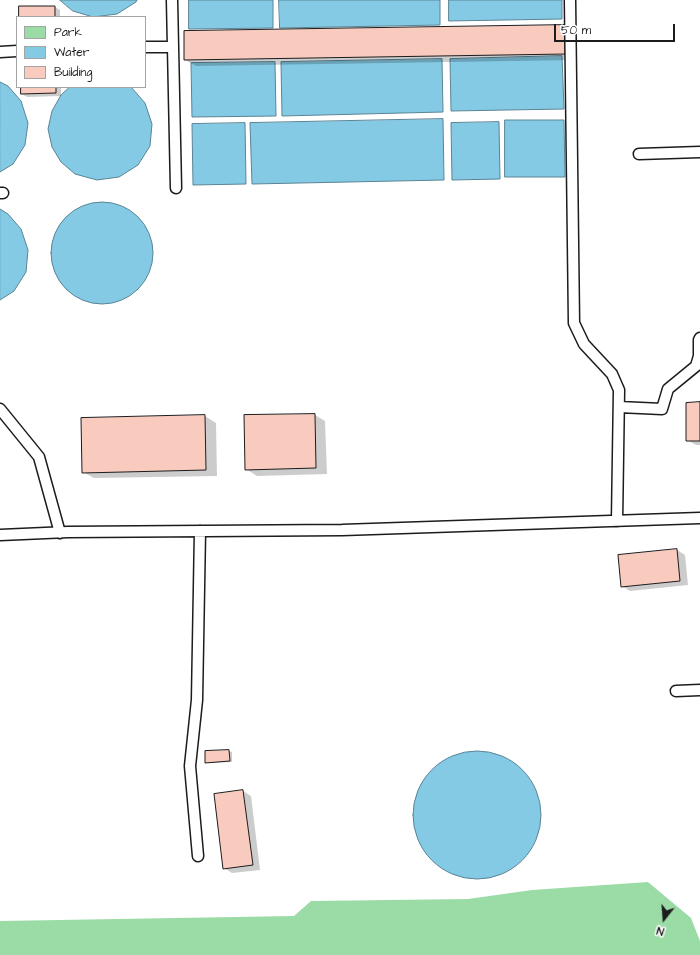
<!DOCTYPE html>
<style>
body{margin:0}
#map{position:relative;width:700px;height:955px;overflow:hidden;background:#fff;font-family:"Architects Daughter",sans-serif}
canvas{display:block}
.legend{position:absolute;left:16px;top:16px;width:130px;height:72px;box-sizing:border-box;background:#fff;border:1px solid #a4a4a4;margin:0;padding:5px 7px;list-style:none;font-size:12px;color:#1c1c1c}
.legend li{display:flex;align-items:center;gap:8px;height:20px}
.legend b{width:20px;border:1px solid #a4a4a4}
.north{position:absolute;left:644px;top:899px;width:40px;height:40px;-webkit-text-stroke:3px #fff;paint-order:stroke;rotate:197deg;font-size:11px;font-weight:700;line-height:16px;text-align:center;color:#1c1c1c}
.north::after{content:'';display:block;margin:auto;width:14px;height:18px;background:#1c1c1c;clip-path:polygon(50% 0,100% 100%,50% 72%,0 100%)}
.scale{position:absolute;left:554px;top:24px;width:121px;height:18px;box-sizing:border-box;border:2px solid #1c1c1c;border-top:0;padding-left:5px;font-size:12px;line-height:14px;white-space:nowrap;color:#1c1c1c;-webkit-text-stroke:3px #fff;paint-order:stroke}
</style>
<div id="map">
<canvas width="700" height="955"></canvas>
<ul class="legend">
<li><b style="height:11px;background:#9bdca6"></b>Park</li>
<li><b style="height:11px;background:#84cae5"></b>Water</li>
<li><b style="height:11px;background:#f9cabe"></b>Building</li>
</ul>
<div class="north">N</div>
<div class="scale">50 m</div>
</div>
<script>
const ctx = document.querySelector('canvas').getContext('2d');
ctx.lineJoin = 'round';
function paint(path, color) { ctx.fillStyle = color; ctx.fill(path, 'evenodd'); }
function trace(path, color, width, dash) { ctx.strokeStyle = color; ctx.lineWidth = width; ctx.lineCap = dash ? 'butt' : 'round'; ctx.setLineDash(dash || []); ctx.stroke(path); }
paint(new Path2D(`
 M648,882L691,918L700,941V955H0V921L294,916L311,901L468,899L532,890Z`), '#9bdca6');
const water = new Path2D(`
 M60,0H137L136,2L117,14L93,17L73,11Z
 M189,0H273V28L189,29Z
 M279,0H440V25L280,28Z
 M449,0H562V19L449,21Z
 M562,56L564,109L451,111L450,59Z
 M442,59L443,112L282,116L281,62Z
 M275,62L276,116L192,117L191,63Z
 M0,82L8,86L21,101L28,123L25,145L13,164L0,172Z
 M70,87H131L145,103L152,124L150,146L138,165L119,177L97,180L75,174L61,162L52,147L48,129L52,111L61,95Z
 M443,119L444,180L252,184L250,123Z
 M505,120H564L565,177H505Z
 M499,122L500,179L452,180L451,123Z
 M245,123L246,184L193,185L192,124Z
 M51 253a51 51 0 1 1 102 0a51 51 0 1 1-102 0Z
 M0,209L8,214L21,229L28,250L26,272L14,291L0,300Z
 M413 815a64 64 0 1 1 128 0a64 64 0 1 1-128 0Z`);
paint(water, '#84cae5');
trace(water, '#5a8495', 1);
paint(new Path2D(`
 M55,7L60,10V17H20Z
 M565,26L576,32V60L196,66L185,60Z
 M22,87H61V96L27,97L22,94Z
 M700,403V445H696L687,440Z
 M315,415L325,421L327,474L257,476L246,469Z
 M205,416L216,423L217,476L94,478L83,472Z
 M677,550L685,555L688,585L630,591L622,586Z
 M229,751L232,752V762L209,763L206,762V752Z
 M243,791L251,796L260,870L232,873L224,868Z`), '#0003');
const building = new Path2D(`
 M19,6H55V17H19Z
 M565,25L566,54L184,60V31Z
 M21,87H56V93L21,94Z
 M700,402V441H686V403Z
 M315,414L316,468L245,470L244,415Z
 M205,415L206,470L82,473L81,418Z
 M677,549L680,581L621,587L618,555Z
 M229,750L230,761L205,763V751Z
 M243,790L253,865L223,869L214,794Z`);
paint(building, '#f9cabe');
trace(building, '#1c1c1c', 1);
const lane = new Path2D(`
 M172,0L176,188
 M570,0L574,323L584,344L612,374L619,390L617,521
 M145,47H173
 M0,52L17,51
 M639,154L700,152
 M0,193H3
 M619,407L662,409L668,389L696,366L699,356V340L700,338
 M0,409L39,457L60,533
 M0,535L68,532L342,530L700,518
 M676,691L700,690
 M198,856L190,766L197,700L200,531`);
trace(lane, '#1c1c1c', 13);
trace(lane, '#fff', 10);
</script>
